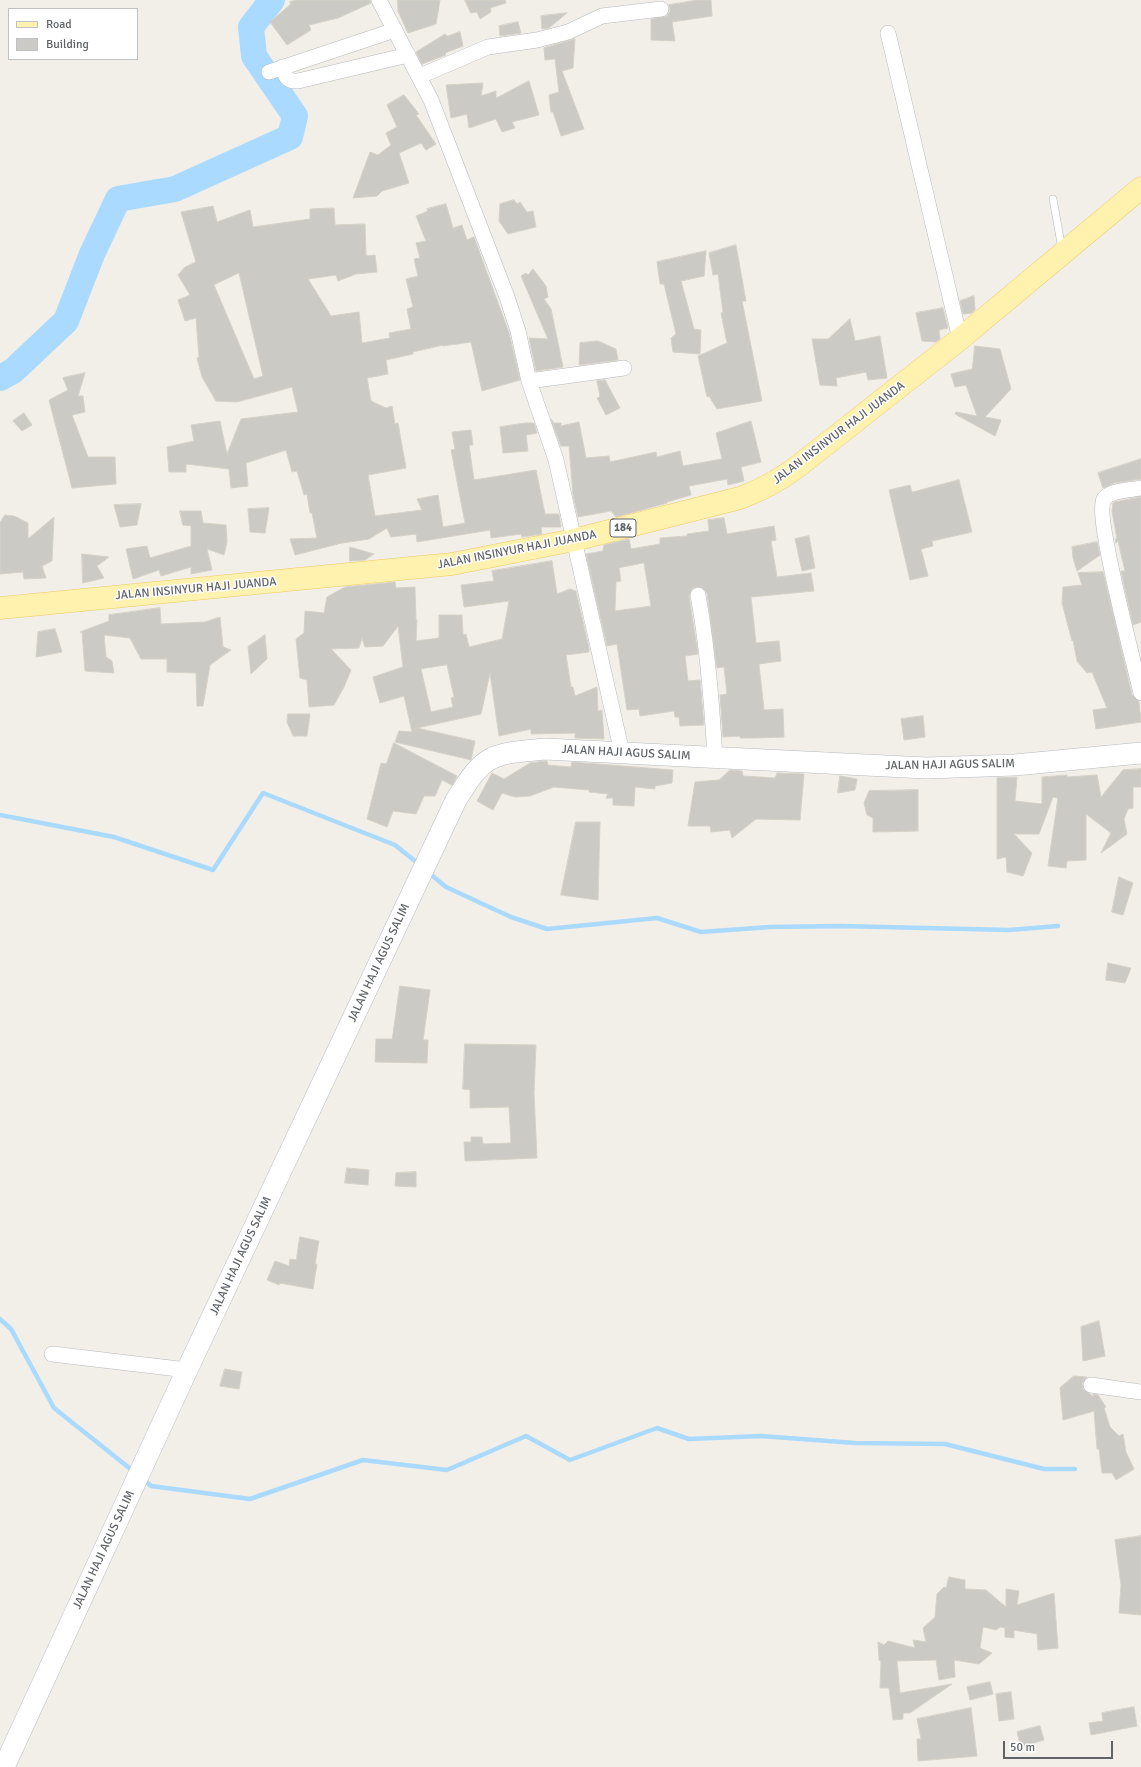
<!DOCTYPE html>
<style>
body{margin:0}
#map{position:relative;width:1141px;height:1767px;overflow:hidden;background:#f1efe8;font-family:Signika,sans-serif}
canvas{display:block}
.legend{position:absolute;left:8px;top:8px;width:130px;height:52px;box-sizing:border-box;background:#fff;border:1px solid #bfc1c3;margin:0;padding:5px 7px;list-style:none;font-size:12px;color:#5f6368}
.legend li{display:flex;align-items:center;gap:8px;height:20px}
.legend b{width:20px;border:1px solid #bfc1c3}
.scale{position:absolute;left:1003px;top:1741px;width:110px;height:18px;box-sizing:border-box;border:2px solid #5f6368;border-top:0;padding-left:5px;font-size:12px;line-height:14px;white-space:nowrap;color:#5f6368;-webkit-text-stroke:3px #fff;paint-order:stroke}
</style>
<div id="map">
<canvas width="1141" height="1767"></canvas>
<ul class="legend">
<li><b style="height:5px;background:#fff2af"></b>Road</li>
<li><b style="height:11px;background:#cccac5"></b>Building</li>
</ul>
<div class="scale">50 m</div>
</div>
<script>
const ctx = document.querySelector('canvas').getContext('2d');
ctx.lineJoin = 'round';
function trace(path, color, width, dash) { ctx.strokeStyle = color; ctx.lineWidth = width; ctx.lineCap = dash ? 'butt' : 'round'; ctx.setLineDash(dash || []); ctx.stroke(path); }
function paint(path, color) { ctx.fillStyle = color; ctx.fill(path, 'evenodd'); }
function drawText(font, color, halo, rows, align = 'center') {
  ctx.font = font + ' Signika,sans-serif'; ctx.lineWidth = 3; ctx.setLineDash([]); ctx.textBaseline = 'middle'; ctx.strokeStyle = halo; ctx.fillStyle = color; for (const [text, x, y, turn = 0] of rows) {
    ctx.save(); ctx.translate(x, y); ctx.rotate((+turn || 0) * Math.PI / 180); ctx.textAlign = isNaN(turn) ? turn : align; if (halo) ctx.strokeText(text, 0, 0); ctx.fillText(text, 0, 0); ctx.restore();
  }
}
trace(new Path2D(`
 M0,815L114,837L213,870L263,793L395,845L420,865
 M428,872L446,887L511,917L547,929L657,918L701,932L770,927L841,926L1009,930L1058,926
 M0,1319L11,1329L54,1408L133,1471
 M142,1478L151,1486L250,1499L363,1460L447,1470L526,1436L570,1460L657,1428L689,1439L761,1436L855,1443L945,1444L1044,1469H1075`), '#aadaff', 4.5);
trace(new Path2D(`
 M0,378L13,371L66,321L92,254L118,199L175,189L290,137L295,116L254,56L251,27L272,0`), '#aadaff', 26);
const building = new Path2D(`
 M297,0H370L371,3L338,18L309,25L311,30L287,45L270,22L291,4L290,2Z
 M398,0H440L436,24L408,33L398,11Z
 M465,0H505L506,3L490,8L491,12L480,19L477,12L471,13Z
 M698,0H711L712,16L672,22L675,41L651,40V19L667,16L670,11L669,5Z
 M567,13L549,28L542,29L541,16Z
 M518,22L521,33L500,36L499,26Z
 M460,32L463,46L445,53L446,55L422,64L416,52L445,34L447,36Z
 M575,39L573,68L562,71L584,129L561,136L553,112H551L549,95L559,92L555,59L545,60L544,48Z
 M529,81L539,115L512,122L515,128L502,132L496,119L469,128L467,114L451,118L446,85L483,83L481,96L496,91V98Z
 M404,95L419,114L416,115L436,144L426,150L421,143L399,153L409,183L382,191L377,196L353,198L370,152L378,155L391,145L386,133L397,127L387,105Z
 M514,200L517,204L520,202L527,212L533,211L536,227L508,234L499,221L500,204Z
 M446,204L453,228L462,225L467,240L474,237L509,333L520,380L482,391L471,342L443,346V345L413,352V354L386,360L388,374L367,378L371,401L386,408L392,406L395,424L398,423L406,468L368,475L375,516L422,510L417,499L438,495L443,527L465,523L451,450L455,449L452,432L471,430L473,445H469L474,480L536,470L545,514H559L561,527H541L542,534L522,537L521,534L491,538L490,530L417,542L416,534L391,537L387,528L369,539L336,544H338L295,555L290,539L317,538L312,513H310L307,494L304,495L297,471L292,472L286,450L246,463L248,486L231,488L229,469L186,464V472H169L167,447L194,441L191,425L220,421L227,454L241,419L298,412L292,387L237,402L216,401L202,377L197,358L199,357L196,318L185,321L178,300L190,295L178,275L185,267L196,262L181,212L213,206L217,222L250,210L253,227L310,219V209L334,208L335,225L365,224L366,256L375,255L377,272L356,274L338,281L336,275L308,279L331,316L359,312L362,343L390,338L389,333L411,329L407,309L413,307L406,279L418,276L414,259L420,258L416,243L426,241L416,216L428,211L427,209ZM239,273L263,376L254,379L214,285Z
 M736,245L746,301H742L762,401L717,409L709,396L707,397L698,356L727,343L721,313L723,312L718,274L713,275L709,253Z
 M706,251L704,276L681,281L694,329L701,330L700,354L673,352L671,338L676,334L664,284H660L657,262Z
 M533,269L546,286L548,297L544,299L551,309L563,367L536,371L529,338L548,339L521,276L526,273L528,275Z
 M974,296L975,310L972,313L963,314L960,301Z
 M943,308L948,328L939,330L940,339L936,342L922,341L916,313Z
 M850,319L855,341L880,336L887,378L868,380L866,372L836,378L837,386L820,385L812,339H828Z
 M598,341L616,349L618,360L579,365L580,343Z
 M975,346L1000,349L1011,389L985,417L1001,420L995,436L955,414L956,412L977,416L966,385L955,387L951,374L972,369Z
 M85,373L78,396H83L85,412L72,415L88,457H115L116,484L72,488L49,400L68,390L63,378Z
 M605,380L620,408L606,415L597,398L600,397L597,381Z
 M24,413L32,425L22,431L13,421Z
 M551,419L554,423H561V426L579,422L586,458L609,456L610,462L656,452L657,457L680,451L683,466L722,459L716,433L751,421L761,462L741,467L744,481L728,485L727,479L689,486L691,495L667,502V503L616,517L611,511L578,517L573,495L569,446H561Z
 M526,423H534L537,433L526,435L528,451L503,453L500,427Z
 M1141,459V479L1114,483L1103,488L1098,473Z
 M959,480L972,532L932,541L933,546L921,549L928,576L910,580L889,490L910,485L912,492Z
 M1141,497V622L1133,625L1121,571H1125L1118,541L1116,543L1115,539H1117L1112,511L1113,503L1115,502Z
 M141,504L137,525L120,527L114,505Z
 M269,508L265,533L250,532L248,509Z
 M180,511H201L203,523L226,525L227,542L224,555L207,549L212,570L191,574V567L161,576L159,570L133,579L126,549L147,546L150,558L191,546V526L183,525Z
 M5,515L14,516L28,523V539L54,517L52,561L42,566L46,578L24,579L23,572L0,574V523Z
 M724,518L727,534L774,526L776,540L771,541L777,577L811,573L814,591L751,597L756,643L779,641L781,661L759,664L764,710L783,709L784,737L756,738H740V736L723,737L720,695L727,694L724,667L717,668L707,593L701,587L693,588L689,596L698,654L685,656L688,681L700,680L704,725L680,726L679,717H675L674,711L640,716L639,709L627,710L617,644L607,646L586,554L603,551L604,545L629,539L631,549L660,544V538L687,536V534L709,531L708,520ZM644,563L651,606L615,611L616,582L621,581L619,568Z
 M809,536L815,568L802,571L795,539Z
 M1097,542L1100,555L1077,571L1073,558L1072,547Z
 M350,547L374,554L365,560L350,561Z
 M82,554L109,557L97,566L104,578L83,583Z
 M552,561L557,594L570,589L576,591L589,648V652L566,655L571,687H573L575,696L597,687L598,711L602,710L604,739L575,738V733L531,734V729L499,736L490,673L481,714L417,728L475,741L471,760L395,742L399,731L412,732L404,696L380,703L373,677L403,667L398,626L383,646L365,647L362,638L359,648L331,649L351,670L344,687L334,705L309,707L307,680L300,678L296,639L304,633L305,611L324,613L327,597L345,587L395,582L396,588L415,587L416,620H417L416,641L439,638V615H462L463,635L466,634L469,647L502,639L509,601L464,607L461,585L494,581L492,571ZM447,665L454,697L451,698L453,707L431,712L421,669Z
 M1103,572L1132,695L1139,702L1141,722L1096,729L1093,710L1107,708L1092,672L1087,673L1077,661L1073,640L1072,641L1062,603L1063,587L1082,585L1078,573Z
 M160,608L161,624L205,622L220,617L223,647L231,650L210,665L203,706H197L196,673L167,672V659H141L130,638L104,635L106,657L112,661L114,673L85,671L82,632H80L109,621V615Z
 M55,629L62,652L36,657L38,632Z
 M265,635L267,659L251,674L248,647Z
 M288,714H310L307,736H293L287,722Z
 M923,716L925,737L904,740L901,719Z
 M394,743L457,776L452,785L442,780L435,796H424L416,814L393,811L387,827L367,819L381,763L386,764Z
 M547,761L548,765L571,767L572,762L673,770L672,783L655,786V789L635,787L634,806L613,805V798H606L608,794L589,792V790L554,787L530,796L515,797L502,793L493,810L477,801L492,773L504,779L530,763Z
 M1141,769V787H1133V808L1128,809L1124,819L1127,834L1101,853L1111,833L1086,814V860L1067,861L1066,868L1048,866L1058,798L1053,797L1039,834H1014L1032,853L1023,876L1007,872L1006,857L997,859V778L1017,777L1015,801L1042,804V777L1067,775V777L1097,775L1101,797L1123,770Z
 M730,770L742,771L743,776L775,778L777,773L804,774L800,820L756,819L732,838L730,830L711,832L710,826H688L695,782L719,780Z
 M840,776L857,779L855,790L838,793Z
 M918,790V831L873,832V818L867,815L864,803L869,791Z
 M576,822H600L598,900L561,895Z
 M1119,877L1133,883L1123,915L1112,912Z
 M1108,963L1131,968L1125,983L1106,980Z
 M400,986L430,990L423,1040H428L427,1063L375,1062L376,1039H392Z
 M465,1044L536,1045L534,1093L537,1158L465,1161L464,1142H471V1137H482L483,1144L511,1143L509,1107L470,1108V1090L463,1089Z
 M347,1168L369,1170L368,1185L345,1183Z
 M416,1172V1187L395,1186L396,1173Z
 M300,1237L319,1241L315,1264H317L313,1289L280,1283L279,1285L267,1280L275,1261L289,1266L290,1259L296,1260Z
 M1099,1321L1105,1356L1083,1361L1081,1327Z
 M225,1369L242,1372L239,1389L220,1386Z
 M1074,1376L1087,1377L1082,1383L1083,1389L1094,1397L1093,1394L1098,1395L1106,1407L1104,1408L1110,1427L1119,1436L1123,1434L1126,1452L1134,1469L1116,1480L1112,1473H1102L1099,1449H1097L1094,1411L1063,1420L1060,1388Z
 M1141,1536V1615L1119,1613L1121,1585L1115,1540Z
 M949,1577L965,1580V1589L986,1590L1006,1607V1589L1019,1591L1017,1605L1054,1593L1058,1648L1038,1650L1037,1634L1014,1630V1638L1005,1637V1628L1000,1627L996,1630L983,1627L980,1648L992,1653L979,1664L954,1660L955,1677L939,1680L936,1660L897,1661L900,1693L952,1684L910,1713H903V1719L893,1720L889,1688H880L881,1661L879,1660L878,1642L884,1645L888,1641L915,1648L913,1640L926,1642L923,1628L935,1617L937,1594L944,1587L946,1588Z
 M990,1682L993,1694L970,1700L967,1687Z
 M1011,1692L1014,1719L999,1721L996,1694Z
 M1134,1707L1137,1726L1091,1735L1089,1723L1103,1721L1102,1713Z
 M971,1708L977,1756L918,1761L917,1739H921L917,1719Z
 M1040,1726L1044,1740L1021,1747L1017,1732Z`);
paint(building, '#cccac5');
trace(building, '#d6d1c6', 1);
const lane = new Path2D(`
 M1053,199L1062,249`);
const street = new Path2D(`
 M379,0L431,100L507,297L518,331L529,381L556,460L622,753
 M888,33L960,339
 M282,67C285,76 287,82 298,81L408,55
 M269,72L395,30
 M420,76L488,47L537,40L568,32L602,16L661,9
 M529,381L624,368
 M1141,488C1131,490 1110,490 1104,499C1094,514 1135,667 1141,693
 M698,595C708,649 712,704 715,759
 M52,1354L187,1370
 M1091,1385L1141,1392`);
const secondary = new Path2D(`
 M4,1767L187,1370L456,800C485,753 491,754 545,749L926,768L1015,765L1141,753`);
const primary = new Path2D(`
 M0,608L452,564L574,540L740,498C761,490 779,481 797,467L960,339L1141,188`);
trace(lane, '#b5b8bc', 8);
trace(street, '#b5b8bc', 16);
trace(secondary, '#b6babf', 22);
trace(primary, '#f2c960', 23);
trace(lane, '#fff', 7);
trace(street, '#fff', 15);
trace(secondary, '#fff', 21);
trace(primary, '#fff2af', 22);
for (const [x, y, w] of [
 [623,528,26]
]) { const box = new Path2D(); box.roundRect(x - w / 2, y - 9, w, 18, 3); ctx.fillStyle = '#fff'; ctx.fill(box); trace(box, '#5f6368', 1); }
drawText('bold 11px', '#5f6368', null, [
 ["184",623,528]
]);
drawText('12px', '#5f6368', '#fff', [
 ["JALAN INSINYUR HAJI JUANDA",839,433,-37],
 ["JALAN INSINYUR HAJI JUANDA",517,550,-11],
 ["JALAN INSINYUR HAJI JUANDA",196,589,-5],
 ["JALAN HAJI AGUS SALIM",626,753,3],
 ["JALAN HAJI AGUS SALIM",950,765,-1],
 ["JALAN HAJI AGUS SALIM",379,963,-65],
 ["JALAN HAJI AGUS SALIM",241,1256,-65],
 ["JALAN HAJI AGUS SALIM",104,1550,-65]
]);
</script>
